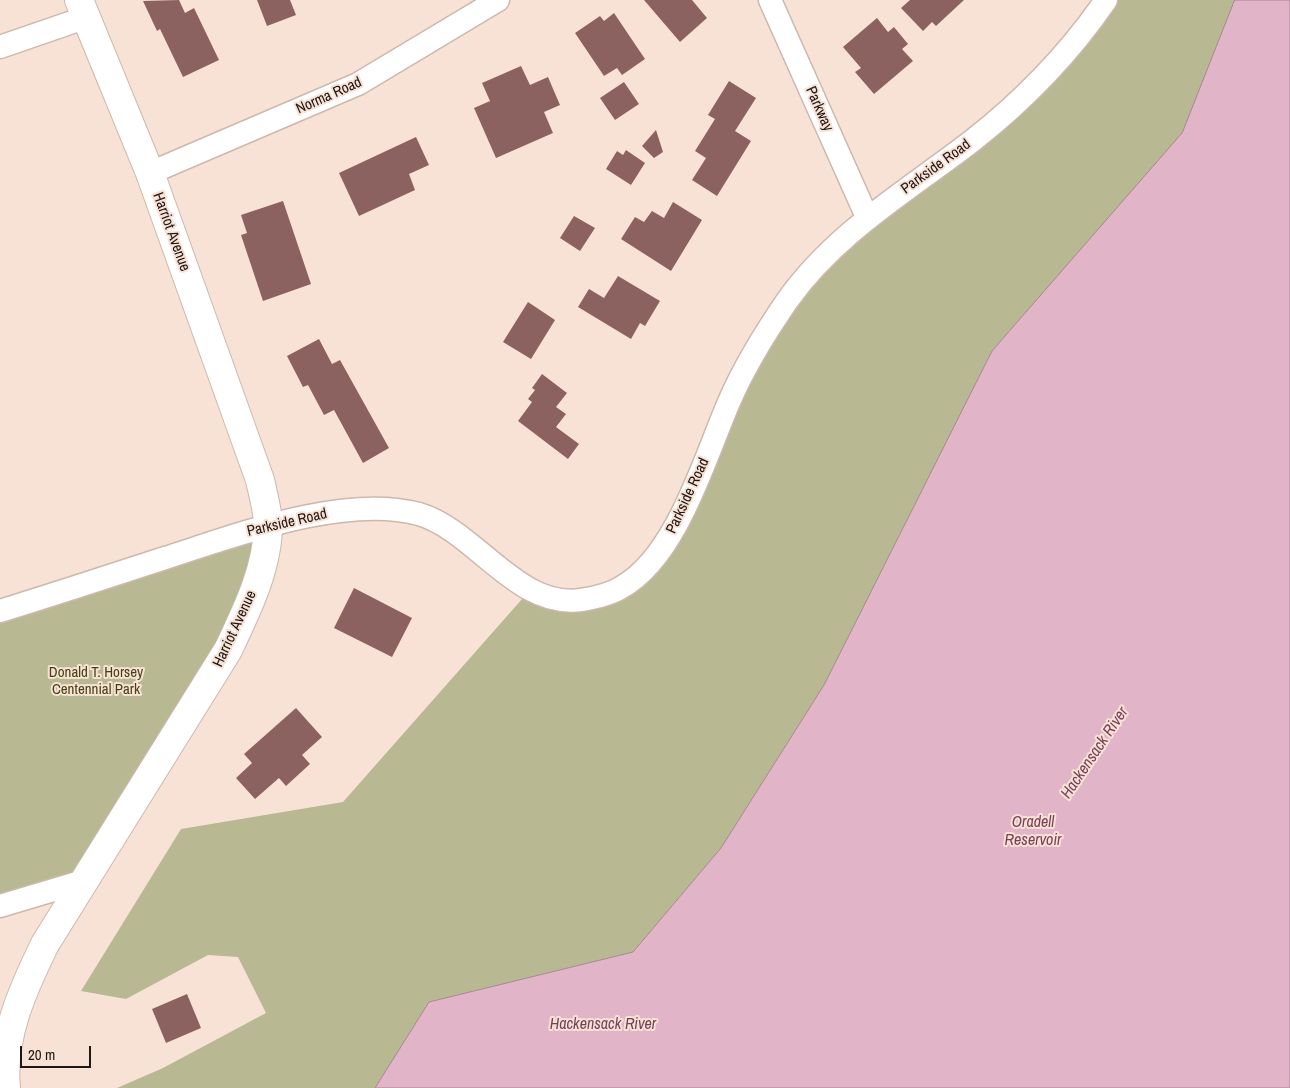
<!DOCTYPE html>
<style>
body{margin:0}
#map{position:relative;width:1290px;height:1088px;overflow:hidden;background:#f8e2d6;font-family:"Archivo Narrow",sans-serif}
canvas{display:block}
.scale{position:absolute;left:20px;top:1046px;width:71px;height:22px;box-sizing:border-box;border:2px solid #1e1713;border-top:0;padding-left:6px;font-size:15px;line-height:18px;white-space:nowrap;color:#1e1713;-webkit-text-stroke:4px #f8e2d6;paint-order:stroke}
</style>
<div id="map">
<canvas width="1290" height="1088"></canvas>
<div class="scale">20 m</div>
</div>
<script>
const ctx = document.querySelector('canvas').getContext('2d');
ctx.lineJoin = 'round';
function paint(path, color) { ctx.fillStyle = color; ctx.fill(path, 'evenodd'); }
function trace(path, color, width, dash) { ctx.strokeStyle = color; ctx.lineWidth = width; ctx.lineCap = dash ? 'butt' : 'round'; ctx.setLineDash(dash || []); ctx.stroke(path); }
function drawText(font, color, halo, rows, align = 'center') {
  ctx.font = font + ' "Archivo Narrow",sans-serif'; ctx.lineWidth = 4; ctx.setLineDash([]); ctx.textBaseline = 'middle'; ctx.strokeStyle = halo; ctx.fillStyle = color; for (const [text, x, y, turn = 0] of rows) {
    ctx.save(); ctx.translate(x, y); ctx.rotate((+turn || 0) * Math.PI / 180); ctx.textAlign = isNaN(turn) ? turn : align; if (halo) ctx.strokeText(text, 0, 0); ctx.fillText(text, 0, 0); ctx.restore();
  }
}
paint(new Path2D(`
 M1106,0H1235L1183,133L992,351L824,685L721,848L633,952L429,1002L375,1088H117L163,1068L266,1013L238,957L208,955L126,999L81,991L181,829L343,802L530,590L556,600L639,574L789,299L975,139Z
 M268,525L263,559L87,880L0,906V611Z`), '#b8b993');
const water = new Path2D(`
 M1235,0H1290V1088H375L429,1002L633,952L721,848L824,685L992,351L1182,133Z`);
paint(water, '#e1b5c7');
trace(water, '#a68691', 1);
paint(new Path2D(`
 M179,0L185,13L194,8L219,60L183,77L160,29L157,31L143,1Z
 M257,0H290L296,15L267,26Z
 M644,0H692L707,18L680,42Z
 M910,0H964L936,26L932,22L923,31L901,8Z
 M614,13L645,59L622,75L617,68L604,76L575,33L600,16L604,21Z
 M877,18L888,32L894,27L908,44L902,49L913,61L874,94L855,72L861,68L843,47Z
 M521,66L530,85L548,77L560,105L544,112L553,133L496,158L474,108L490,101L482,83Z
 M729,81L756,98L735,131L751,141L717,196L692,180L706,158L695,151L715,119L708,115Z
 M624,82L639,104L615,120L600,98Z
 M656,130L663,152L654,158L642,146Z
 M416,137L429,165L409,174L415,190L359,216L339,173Z
 M626,150L645,163L631,185L606,169L617,151L623,155Z
 M283,201L311,284L263,301L241,235L247,233L241,215Z
 M673,202L702,220L671,271L621,239L635,217L644,222L652,211L664,218Z
 M574,216L595,228L580,251L560,238Z
 M618,276L660,301L645,326L640,323L631,339L578,307L589,289L604,298Z
 M528,302L555,320L531,359L503,342Z
 M319,339L332,364L340,360L389,448L363,463L334,410L324,415L308,385L303,387L287,356Z
 M542,374L567,393L556,407L566,414L556,427L579,444L568,459L518,421L532,402L528,399L535,390L532,388Z
 M354,588L412,618L392,657L334,628Z
 M296,708L322,737L302,755L310,764L286,786L279,778L255,799L236,778L252,763L244,754Z
 M187,994L201,1028L166,1043L152,1009Z`), '#8c6260');
const minor = new Path2D(`
 M770,0L867,217
 M0,47L87,17
 M150,173L358,84L498,0
 M0,611C55,594 110,576 165,558C237,535 344,494 419,514C476,531 517,609 581,600C594,598 611,594 622,587C677,556 705,457 729,402C744,367 765,333 787,301C835,233 907,191 972,141C1023,101 1069,54 1106,0
 M0,906L87,880`);
const tertiary = new Path2D(`
 M6,1088C1,1037 23,989 45,944L228,650C246,612 268,568 268,525C268,511 263,494 260,480L150,173L79,0`);
trace(minor, '#cdb8ad', 25);
trace(tertiary, '#cdb8ad', 30);
trace(minor, '#fff', 22);
trace(tertiary, '#fff', 28);
drawText('15px', '#1e1713', '#f8e2d6', [
 ["Norma Road",329,96,-24],
 ["Parkway",819,109,66],
 ["Parkside Road",936,167,-36],
 ["Harriot Avenue",171,232,70],
 ["Parkside Road",688,496,-65],
 ["Parkside Road",287,523,-13],
 ["Harriot Avenue",235,629,-65]
]);
drawText('15px', '#434312', '#f8e2d6', [
 ["Donald T. Horsey",96,673],
 ["Centennial Park",96,690]
]);
drawText('italic 16px', '#773f59', '#f8e2d6', [
 ["Hackensack River",1095,753,-56],
 ["Oradell",1033,823],
 ["Reservoir",1033,841],
 ["Hackensack River",603,1025]
]);
</script>
